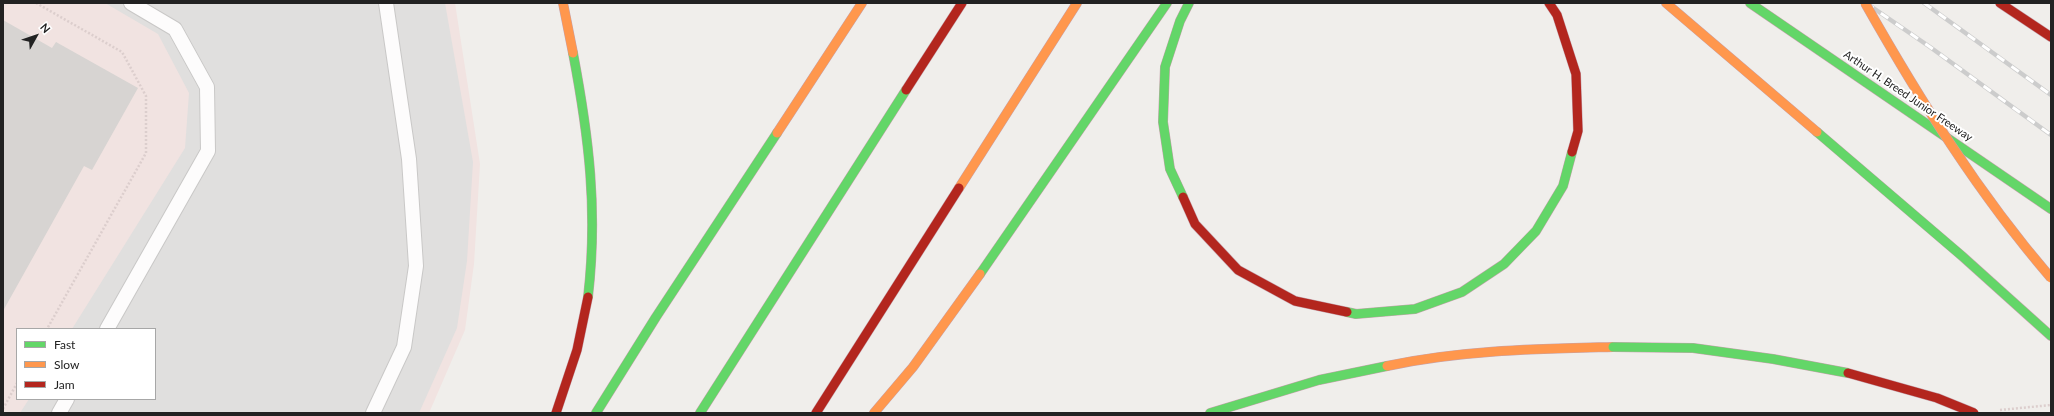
<!DOCTYPE html>
<style>
body{margin:0}
#map{position:relative;width:2054px;height:416px;overflow:hidden;background:#f0eeeb;font-family:Lato,sans-serif}
canvas{display:block}
.frame{position:absolute;inset:0;border:4px solid #222;pointer-events:none}
.legend{position:absolute;left:16px;top:328px;width:140px;height:72px;box-sizing:border-box;background:#fff;border:1px solid #a7a7a7;margin:0;padding:5px 7px;list-style:none;font-size:12px;color:#222}
.legend li{display:flex;align-items:center;gap:8px;height:20px}
.legend b{width:20px;border:1px solid #a7a7a7}
.north{position:absolute;left:16px;top:16px;width:40px;height:40px;-webkit-text-stroke:3px #fff;paint-order:stroke;rotate:50deg;font-size:11px;font-weight:700;line-height:16px;text-align:center;color:#222}
.north::after{content:'';display:block;margin:auto;width:14px;height:18px;background:#222;clip-path:polygon(50% 0,100% 100%,50% 72%,0 100%)}
</style>
<div id="map">
<canvas width="2054" height="416"></canvas>
<div class="frame"></div>
<ul class="legend">
<li><b style="height:5px;background:#63d668"></b>Fast</li>
<li><b style="height:5px;background:#ff974d"></b>Slow</li>
<li><b style="height:5px;background:#b3261e"></b>Jam</li>
</ul>
<div class="north">N</div>
</div>
<script>
const ctx = document.querySelector('canvas').getContext('2d');
ctx.lineJoin = 'round';
function paint(path, color) { ctx.fillStyle = color; ctx.fill(path, 'evenodd'); }
function trace(path, color, width, dash) { ctx.strokeStyle = color; ctx.lineWidth = width; ctx.lineCap = dash ? 'butt' : 'round'; ctx.setLineDash(dash || []); ctx.stroke(path); }
function drawText(font, color, halo, rows, align = 'center') {
  ctx.font = font + ' Lato,sans-serif'; ctx.lineWidth = 4; ctx.setLineDash([]); ctx.textBaseline = 'middle'; ctx.strokeStyle = halo; ctx.fillStyle = color; for (const [text, x, y, turn = 0] of rows) {
    ctx.save(); ctx.translate(x, y); ctx.rotate((+turn || 0) * Math.PI / 180); ctx.textAlign = isNaN(turn) ? turn : align; if (halo) ctx.strokeText(text, 0, 0); ctx.fillText(text, 0, 0); ctx.restore();
  }
}
paint(new Path2D(`
 M3,3H455L480,164L474,264L465,330L429,413H3ZM17,329H155V399H17Z`), '#f1e3e1');
paint(new Path2D(`
 M105,3H445L473,162L467,261L457,328L419,413H20L29,399H155V329H72L185,148L189,93L158,34Z`), '#e0dfde');
paint(new Path2D(`
 M3,20L52,48L56,42L138,88L92,170L84,166L3,311Z`), '#d7d4d2');
const lane = new Path2D(`
 M107,329L208,151L207,87L175,29L131,3
 M59,413L67,399
 M373,413L404,347L416,266L409,159L386,3`);
const fast = new Path2D(`
 M1750,3L2051,209
 M573,53C589,137 598,211 588,297
 M1817,132L1962,256L2051,336
 M1183,197L1170,169L1163,122L1165,67L1180,21L1189,3
 M980,274L1167,3
 M1347,312L1356,314L1415,309L1462,292L1504,264L1536,231L1563,186L1572,152
 M596,413L656,317L777,133
 M700,413L906,90
 M1210,413L1319,380L1387,366`);
const slow = new Path2D(`
 M563,3L573,53
 M1666,3L1817,132
 M777,133L862,3
 M959,188L1077,3
 M1387,366C1461,350 1537,349 1613,347
 M874,413L913,367L980,274`);
const jam = new Path2D(`
 M1549,3L1557,15L1576,74L1578,131L1572,152
 M2000,3L2051,37
 M906,90L962,3
 M1183,197L1195,224L1238,270L1295,301L1347,312
 M556,413L577,350L588,297
 M816,413L959,188`);
trace(lane, '#c9c8c7', 16);
trace(fast, '#c5a2ac', 10);
trace(slow, '#c5a2ac', 10);
trace(jam, '#c5a2ac', 10);
trace(new Path2D(`
 M36,3L122,52L146,96V153L47,329
 M3,409L17,383
 M2000,410L2051,405`), '#dccecd', 2.5, [2, 2]);
trace(lane, '#fdfcfc', 14);
trace(fast, '#63d668', 9);
trace(slow, '#ff974d', 9);
trace(jam, '#b3261e', 9);
const rail = new Path2D(`
 M1866,3L1930,47L2051,135
 M1924,3L2051,95`);
trace(rail, '#ccc', 4.5);
trace(rail, '#fff', 3, [9]);
const fastBridge = new Path2D(`
 M1613,347L1693,348L1773,359L1848,373`);
const slowBridge = new Path2D(`
 M1865,3C1920,100 1978,193 2051,278`);
const jamBridge = new Path2D(`
 M1848,373L1937,398L1974,413`);
trace(fastBridge, '#c5a2ac', 10, []);
trace(slowBridge, '#c5a2ac', 10, []);
trace(jamBridge, '#c5a2ac', 10, []);
trace(fastBridge, '#63d668', 9);
trace(slowBridge, '#ff974d', 9);
trace(jamBridge, '#b3261e', 9);
drawText('11px', '#222', '#fff', [
 ["Arthur H. Breed Junior Freeway",1908,96,34]
]);
</script>
